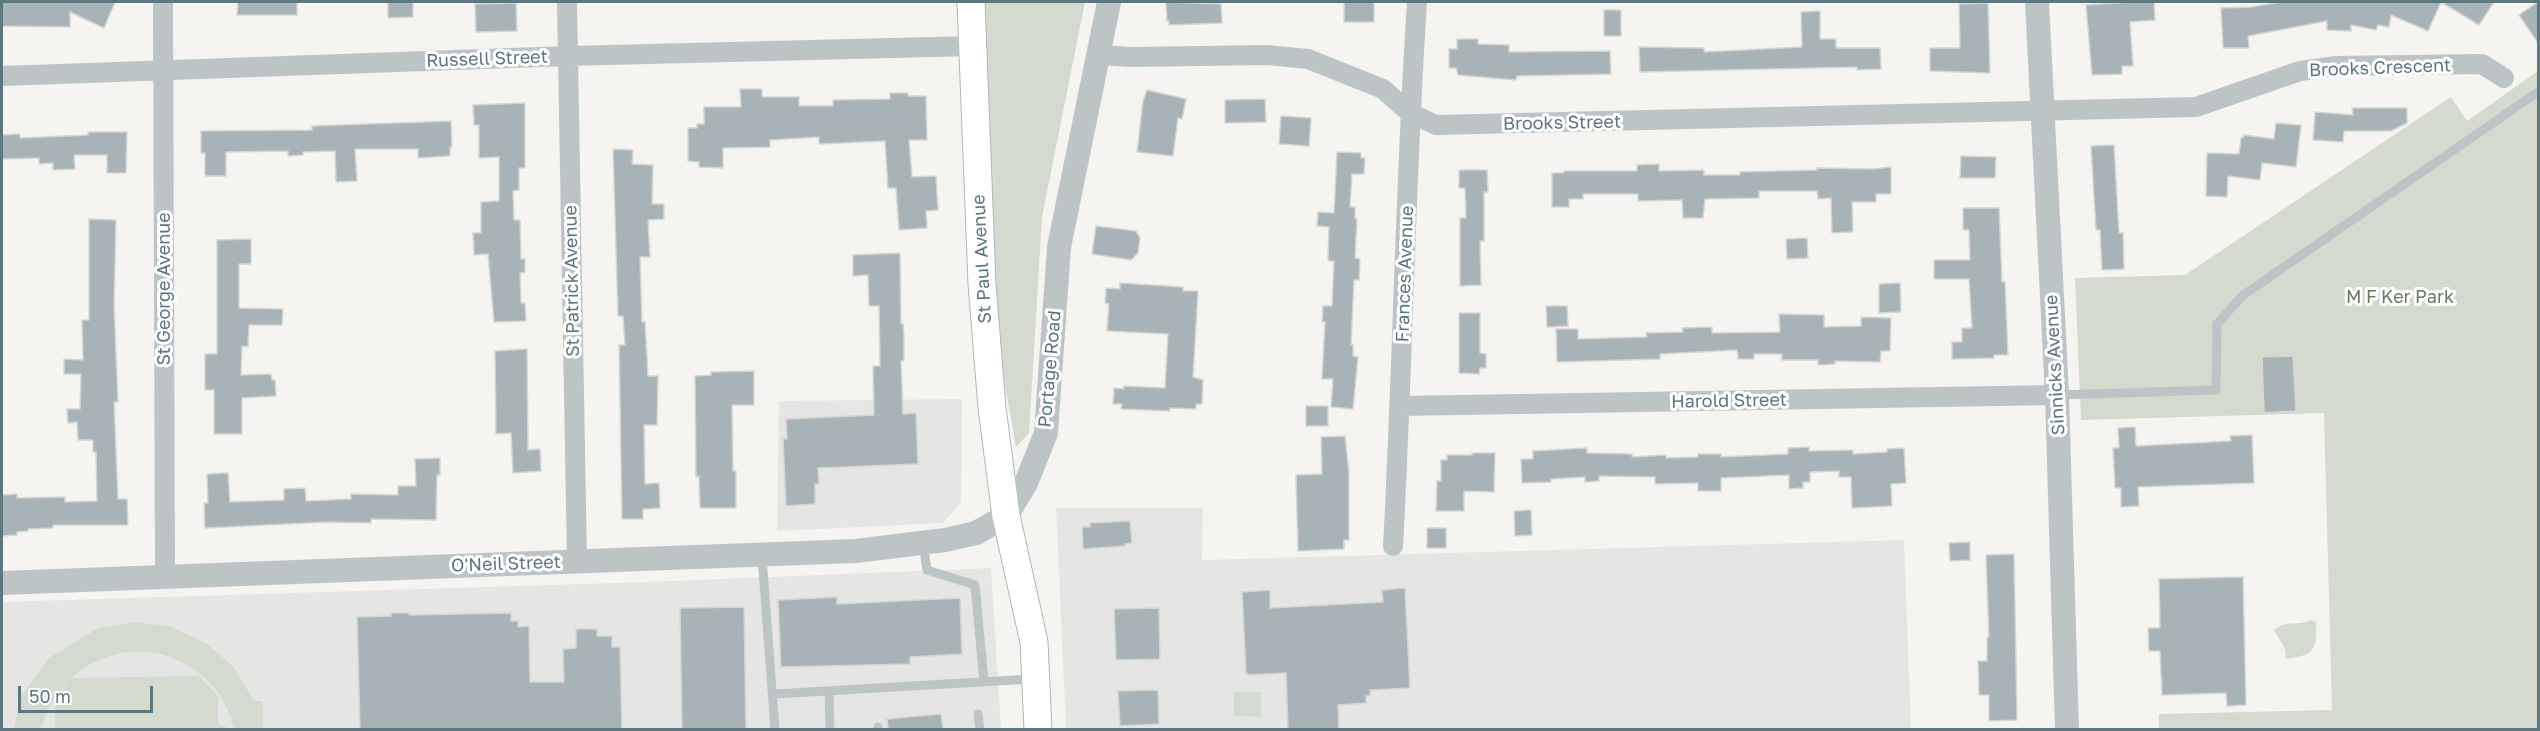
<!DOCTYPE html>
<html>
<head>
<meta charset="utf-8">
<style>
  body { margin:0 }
  #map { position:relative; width:2540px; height:731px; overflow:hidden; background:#f5f4f0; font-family:"Golos Text",sans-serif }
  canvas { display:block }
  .frame { position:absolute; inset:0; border:3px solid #5d777e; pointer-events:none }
  .scale { position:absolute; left:18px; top:686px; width:135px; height:27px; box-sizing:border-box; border:3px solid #5d777e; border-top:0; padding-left:8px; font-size:18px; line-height:21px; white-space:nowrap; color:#5d777e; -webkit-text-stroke:4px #fff; paint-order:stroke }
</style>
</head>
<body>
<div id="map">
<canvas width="2540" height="731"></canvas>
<div class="frame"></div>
<div class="scale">50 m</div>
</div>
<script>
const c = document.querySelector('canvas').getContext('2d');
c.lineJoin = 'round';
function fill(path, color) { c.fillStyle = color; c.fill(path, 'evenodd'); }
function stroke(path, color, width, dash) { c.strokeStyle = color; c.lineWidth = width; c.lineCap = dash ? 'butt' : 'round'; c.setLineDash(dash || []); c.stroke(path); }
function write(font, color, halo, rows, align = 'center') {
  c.font = font + ' "Golos Text",sans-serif'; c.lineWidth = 6; c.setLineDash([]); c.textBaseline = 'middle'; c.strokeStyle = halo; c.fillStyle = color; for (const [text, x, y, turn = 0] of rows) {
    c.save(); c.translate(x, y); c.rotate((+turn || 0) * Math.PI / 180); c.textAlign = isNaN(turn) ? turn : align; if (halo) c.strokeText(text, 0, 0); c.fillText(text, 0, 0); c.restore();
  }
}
const built = new Path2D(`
  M962,399L961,503L943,523L777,531L779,401Z
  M1056,508H1203L1202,560L1904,540L1911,729H1066Z
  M991,568L1001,729H2V602L646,582Z`);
const green = new Path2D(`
  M984,2H1085L1042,217L1029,433L1016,447L995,329Z
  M2538,71V729H2159V714L2332,710L2324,413L2081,420L2075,278L2185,275L2451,97L2467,121Z
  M2311,620L2316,622C2317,650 2315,655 2286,659L2285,649L2274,630C2287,619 2297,627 2311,620Z
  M136,622L172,627L207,644L233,666L254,701H263V729H234C230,710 219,691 205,678C146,625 61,656 41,729H14L21,696L49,658L98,628Z
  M199,676L218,696V725L225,726V729H48L55,728V700L71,678Z
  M1234,692H1261V717L1234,716Z`);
const building = new Path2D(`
  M2,2H115L104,28L70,12V27L2,26Z
  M238,2H297V15H237Z
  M388,2H413V17L388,18Z
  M1166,2L1221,4L1222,23L1169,25V21H1167Z
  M1344,2H1374V22H1344Z
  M2132,2H2154L2155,20L2130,22L2133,66H2122V74L2092,75L2086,5Z
  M2281,2H2441L2428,31L2391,15L2389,27L2378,25L2376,30L2351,25V31L2327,30V21L2248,36L2249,48H2223L2221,8L2251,7Z
  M2441,2H2494L2479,25Z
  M2538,2V43L2519,15Z
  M516,3L517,31L476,32L475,4Z
  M1988,3L1990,73L1930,71V48H1960L1959,4Z
  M1604,10H1621V36H1604Z
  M1820,11V39H1836V48H1880L1881,69L1857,70V67L1640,72L1639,47L1704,48V52L1802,47L1801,12Z
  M1457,39H1478V44L1509,45V52L1610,51L1611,74L1517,76L1516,80L1458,75L1456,68H1449V49H1457Z
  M740,89H762V97H799V106H833V100L890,99V93H908V96H926L927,140H909L912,177L936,176L938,210L926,211L927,228L899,230L896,188H888L885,141L819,144V137L770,140V147L723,148V168L699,167V162L688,161V128H697V124H704V107H741Z
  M1147,90L1186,99L1182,119L1178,118L1173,156L1137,152L1143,101Z
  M1265,99L1266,122L1225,123V100Z
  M525,103V168H519V190L513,191L514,220H520L521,259H525V272L520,273L521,303H525L526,321L494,322L488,254L474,255L473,233H481V202L499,201V157L479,158V125H474L473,105Z
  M2352,108H2407V123L2391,131H2344L2343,142L2313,140L2315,112L2353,115Z
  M1281,116L1311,118L1309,146L1279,144Z
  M451,121L452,147H450V156L418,158V149H355L357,181L336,182L335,151L303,152V155L288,156V151L226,152V176H205V153H201V131L312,130V126Z
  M2276,123L2301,125L2296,167L2262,163L2260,180L2228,176L2227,197L2206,196L2207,153L2239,154L2241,138H2243L2244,135L2274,139Z
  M88,132H127L126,173H107V155H74L75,169L53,170V163L39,164V158L2,159V135L20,134V138L88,135Z
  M2114,145L2119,233H2123L2124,269L2102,270L2100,230H2096L2091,146Z
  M613,149L633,150L632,164L653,165L652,204H664V219L648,220L650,257H640L642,322H645L648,376H658L657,425H644L645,484L659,483L660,508L643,509V519H622L619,345H625L623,316H618Z
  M1337,152L1361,153V158H1365L1364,174H1352L1350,207H1355V219H1357L1355,258L1360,259L1359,280H1354L1351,345H1353V356L1358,357L1353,409L1331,407L1333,379H1322L1325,322H1322L1323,306H1332L1334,261H1328L1329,227L1317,226L1318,212L1334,213Z
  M1961,156L1996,157L1995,178H1960Z
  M1659,164V171L1704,170V175H1740V172L1817,170V168L1873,169L1891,167V194H1876V202H1852L1853,232L1832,233L1831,198L1818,199L1817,191H1759V198L1705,199L1703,218H1683L1682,200L1638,201V194H1583V199H1569V207H1552V173H1564V171H1637V165Z
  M1459,170H1487L1488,192H1484V241H1480L1481,285L1460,286V218H1466L1465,188H1459Z
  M1963,208H1999L2002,282H2005L2008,355H1994V358L1952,359V342H1962V328H1972L1969,279H1934V260H1970L1969,230H1963Z
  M89,219L116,220L114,305L118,402H114L118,499H127L128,525H53V528L28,529V531L17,532V535L2,536V495L17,494V498L65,497V502L97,501L96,452H93V440H78L77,422L68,423L67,409H80L81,374H64V359L83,360L82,320H89Z
  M1096,226L1136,231L1140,238L1138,253L1131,260L1092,254Z
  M1807,238L1808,258L1787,259L1786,239Z
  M251,239V264H239V308L283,309L282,325H249L248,347L242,346L241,375L271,374L272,380H275L276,396L242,398V434H214V390H205V354H217V240Z
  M900,253L901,324H903L904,335V360L901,361L903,414L916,413L918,464L818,468L819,484H815V504L786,506L783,439H787L786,419L874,415L873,366H880L879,306H869L868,275L853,276V255Z
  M1120,283L1183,287V291H1198L1193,377L1203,380L1202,404H1196V409L1170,408V411L1121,409L1122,404H1113L1114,388L1124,389V386L1165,388L1168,334L1107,331L1109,304L1105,303L1106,288L1120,289Z
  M1900,283L1901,312L1879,313V284Z
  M1546,306H1567L1568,326L1547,327Z
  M1459,313H1480V353L1486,354V368H1480L1479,374L1459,373Z
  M1779,314L1824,315V327L1861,326V317L1891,318L1890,351H1881L1880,362L1835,361V364L1818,365V360H1782V354H1754V359H1738L1737,350L1660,354V359L1557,362L1556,329H1578V339L1647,337L1646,333L1683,332L1682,328L1712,327V333L1780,332Z
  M527,349L528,450L540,449L541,471L513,473L511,433L496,434L495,351Z
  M2293,356L2296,411L2264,413L2262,357Z
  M754,371V405H732L733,471H736V508H700L699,476L696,477L695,376L711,375V372Z
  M1306,406H1328V426H1306Z
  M2135,427L2136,446L2231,441L2230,436L2252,435L2254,483L2138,487L2139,506L2121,507V488H2115L2113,448H2119L2118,428Z
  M1345,436L1349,473V540H1344V549L1298,551L1296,475L1322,474L1321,437Z
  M1809,447V451L1853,450V454L1887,452V449L1904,448L1906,483L1891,484L1892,506L1852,508L1851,477H1839V471L1810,472V482H1803V488L1789,489V475L1721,478V491H1698V483L1655,484V477L1599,476V481L1585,482V477L1551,479V482L1522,483L1521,459H1533V451L1587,448V453L1632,454V457L1666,455V458L1698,457V454H1721V457L1788,454V448Z
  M1472,453H1495L1494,492L1464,491V511H1436L1437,481H1441V460H1447V455H1472Z
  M440,458V475H437L436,520L371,519V523L328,522L205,528L204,503H208L207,474L228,473L230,502L284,500V489L305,488L306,501L351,499V494L398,495V486H416L415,459Z
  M1531,510L1532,535L1515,536L1514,511Z
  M1130,521L1132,543L1125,544V546L1083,549L1082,527H1090V523Z
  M1427,528H1446V548H1427Z
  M1970,542V560L1950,561L1949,543Z
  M2014,554L2017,720L1989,721V695H1979L1978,661H1987V637H1989L1986,555Z
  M2243,577L2246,705L2227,706L2226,693L2162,695L2160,651H2149L2148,628H2160L2159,579Z
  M1405,588L1410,688L1370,690V696H1366V703L1338,705L1339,729H1288L1286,673L1248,675L1246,672L1242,592L1270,590V608L1383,602L1382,590Z
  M837,597V604L960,598L962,654L910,657V664L781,667L778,600Z
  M744,607L746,729H682L680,608Z
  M1159,608L1160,659L1116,660L1114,609Z
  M391,613H409V615L511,613V621H518V627L529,626L530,682H564L563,649L576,648V629H597V636H612V647H620L622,729H360L357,617L391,616Z
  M1158,690L1159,724L1120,726L1118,691Z
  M941,714L943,729H888L887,719Z`);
const service = new Path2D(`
  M2057,395L2216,390L2217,324L2242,296L2538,92
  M923,544L927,570L975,585L984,682
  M762,556L775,730
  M829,691L830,730
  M774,694L1032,679
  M978,714L980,730
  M878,727V730`);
const minor = new Path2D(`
  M163,2L165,576
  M567,2L577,561
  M1100,55L1132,57L1267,55L1308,59L1383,89L1410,113L1436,125L2196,107L2300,71L2336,66L2482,64L2504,78
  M2,76L568,56L973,46
  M1400,406L2057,395
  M1393,546C1403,364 1405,183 1417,2`);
const tertiary = new Path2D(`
  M2037,2L2057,395L2067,730
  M2,583L856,551L945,540L976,533L1006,516L1026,483L1046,433L1059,247L1109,2`);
const secondary = new Path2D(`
  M971,2L982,284L992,408L1006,516L1034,642L1038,730`);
const streetNames = [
  ["Russell Street",487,59,-2],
  ["Brooks Crescent",2380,68,-2],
  ["Brooks Street",1562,123,-1],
  ["St Paul Avenue",982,259,-93],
  ["Frances Avenue",1405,274,-88],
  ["St Patrick Avenue",572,281,-91],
  ["St George Avenue",164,289,-90],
  ["Sinnicks Avenue",2055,365,-93],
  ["Portage Road",1050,369,-85],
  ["Harold Street",1729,401,-1],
  ["O'Neil Street",506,564,-2]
];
const parkNames = [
  ["M F Ker Park",2400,297]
];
fill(built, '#e5e6e4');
fill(green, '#d5dacf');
fill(building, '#a7b3b6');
stroke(building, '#d6d5d3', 1.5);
stroke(secondary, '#afb8bb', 29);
stroke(service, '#bdc4c6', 9);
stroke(minor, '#bdc4c6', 20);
stroke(tertiary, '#bdc4c6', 24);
stroke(secondary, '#fff', 27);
write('18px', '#5d777e', '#fff', streetNames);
write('18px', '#6b7b60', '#fff', parkNames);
</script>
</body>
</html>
